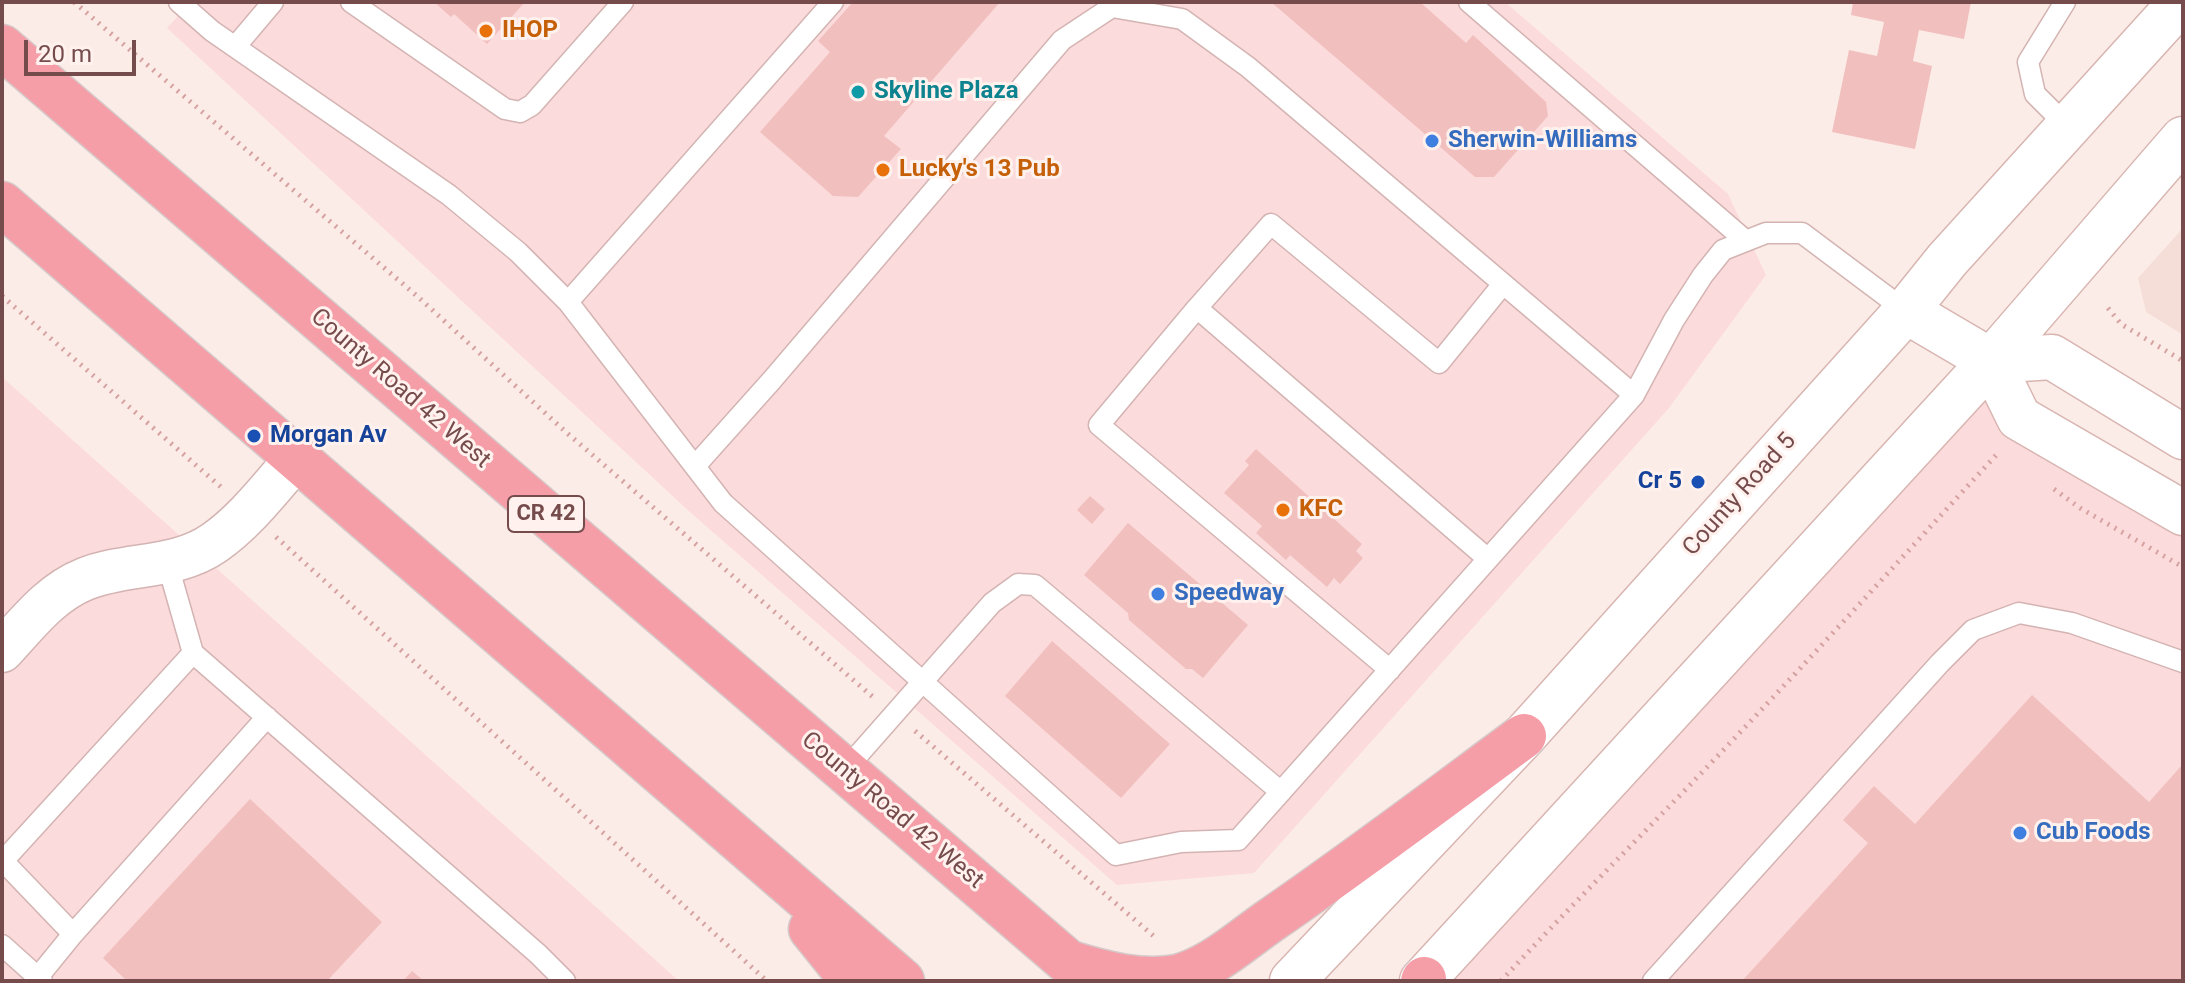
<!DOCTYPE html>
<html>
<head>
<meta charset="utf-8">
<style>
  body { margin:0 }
  #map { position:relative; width:2185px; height:983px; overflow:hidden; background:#fcece7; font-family:Roboto,sans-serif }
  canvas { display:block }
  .frame { position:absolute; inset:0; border:4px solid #764b4c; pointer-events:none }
  .scale { position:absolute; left:24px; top:40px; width:112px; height:36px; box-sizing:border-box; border:4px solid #764b4c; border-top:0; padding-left:10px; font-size:24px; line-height:28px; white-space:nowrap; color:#764b4c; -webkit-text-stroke:6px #fff1ed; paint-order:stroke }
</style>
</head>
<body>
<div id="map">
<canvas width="2185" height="983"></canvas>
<div class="frame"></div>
<div class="scale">20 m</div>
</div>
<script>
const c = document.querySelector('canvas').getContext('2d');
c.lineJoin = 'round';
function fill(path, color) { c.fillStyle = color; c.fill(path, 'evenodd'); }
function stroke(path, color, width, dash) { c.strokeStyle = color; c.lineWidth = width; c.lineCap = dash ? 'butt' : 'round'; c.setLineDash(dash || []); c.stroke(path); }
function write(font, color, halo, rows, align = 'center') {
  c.font = font + ' Roboto,sans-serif'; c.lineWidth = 6; c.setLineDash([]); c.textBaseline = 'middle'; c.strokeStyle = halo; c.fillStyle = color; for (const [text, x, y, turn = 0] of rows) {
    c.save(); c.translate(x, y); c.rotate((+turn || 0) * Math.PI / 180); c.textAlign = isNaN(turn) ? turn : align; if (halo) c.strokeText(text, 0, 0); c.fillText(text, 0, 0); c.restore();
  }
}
const residential = new Path2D(`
  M2183,228V335L2146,312L2138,278Z`);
const commercial = new Path2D(`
  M191,2H1505L1728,194L1766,275L1669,408L1254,873L1117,885L691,513L167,28Z
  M1991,361L2019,418L2183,513V981H1422Z
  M2,377L679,981H2Z`);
const building = new Path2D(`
  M434,2H525L487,44L454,14L451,17Z
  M853,2H1000L884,136L901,149L858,197L833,196L760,132L830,52L818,41Z
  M1271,2H1420L1466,43L1473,35L1546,102L1548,116L1494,177H1475Z
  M1853,2H1971L1964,39L1919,30L1913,61L1932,66L1915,149L1832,132L1849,50L1877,56L1884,22L1851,15Z
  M1256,449L1362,544L1356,551L1363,558L1340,584L1334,578L1327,587L1290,555L1286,560L1256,533L1262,526L1224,493L1249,465L1245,461Z
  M1090,496L1105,509L1092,524L1077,510Z
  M1128,523L1248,625L1203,678L1192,669H1186L1129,620L1128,613L1084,575Z
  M1052,641L1170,744L1121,798L1005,696Z
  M2032,695L2149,802L2183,764V981H1742L1868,843L1843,820L1874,786L1915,824Z
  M250,799L382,922L327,981H127L103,958Z
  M412,971L424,981H403Z`);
const path = new Path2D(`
  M74,2L417,296L567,433L873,697
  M2,296L221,487
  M2108,308L2121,324L2183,361
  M2054,489L2080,508L2183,567
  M276,537L767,981
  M915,731L1156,938
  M1501,981C1562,915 1625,852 1687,788C1793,678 1895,565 1998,453`);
const lane = new Path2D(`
  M179,2L212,31L449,195L518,252L568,302L723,503L1116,855L1181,842L1238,840L1634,395L1674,320L1703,275L1723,250L1766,233H1802L1906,311
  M351,2L505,109L520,112L532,105L623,2
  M1469,2L1746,241
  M2065,2L2028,62L2035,94L2068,127
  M235,47L273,2
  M568,302L833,2
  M1197,308L1099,425L1390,670
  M696,465L772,380L1062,40L1112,7L1182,19L1248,67L1634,395
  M1488,559L1197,308L1271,224L1439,363L1503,284
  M193,653L538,954L565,981
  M844,771L992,603L1018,584L1035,585L1281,792
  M73,934L267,717
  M2,945L42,981
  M38,977L73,934L3,861L193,653L167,562
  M1653,981L1940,663L1973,630L2019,613L2072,623L2183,662`);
const street = new Path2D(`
  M2,651C27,624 50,593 85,579C127,562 175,570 214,543C246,521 271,487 296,459`);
const secondary = new Path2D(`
  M1906,311L1991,361L2019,418L2183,513
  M1991,361L2052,357L2183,437
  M1292,981L1524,736L1906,311L1947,260L2181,2
  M1422,981L1991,361L2183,139`);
const highway = new Path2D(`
  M2,47L1090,981
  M2,204L902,981
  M811,929L853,981
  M1070,963C1105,974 1141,983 1177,977C1212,968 1242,940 1271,920C1357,861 1440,798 1524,736
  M1423,981L1424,979`);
const markers = [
  [486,31,8,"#e8710a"],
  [858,92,8,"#0f9aa8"],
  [1432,141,8,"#3f7fe0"],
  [883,170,8,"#e8710a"],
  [254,436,8,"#1a4fb4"],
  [1698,482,8,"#1a4fb4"],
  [1283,510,8,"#e8710a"],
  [1158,594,8,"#3f7fe0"],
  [2020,833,8,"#3f7fe0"]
];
const shields = [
  [546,514,76]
];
const shieldNames = [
  ["CR 42",546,514]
];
const foodNames = [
  ["IHOP",502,31],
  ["Lucky's 13 Pub",899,170],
  ["KFC",1299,510]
];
const cultureNames = [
  ["Skyline Plaza",874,92]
];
const shopNames = [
  ["Sherwin-Williams",1448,141],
  ["Speedway",1174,594],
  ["Cub Foods",2036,833]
];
const streetNames = [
  ["County Road 42 West",400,389,41],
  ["County Road 5",1740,495,-48],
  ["County Road 42 West",892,811,40]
];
const transitNames = [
  ["Morgan Av",270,436],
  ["Cr 5",1682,482,"right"]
];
fill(residential, '#f6ded8');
fill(commercial, '#fcdbdd');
fill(building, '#f1c0be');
stroke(lane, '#d3b4b2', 23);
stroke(street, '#d3b4b2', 45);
stroke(secondary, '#d8b5b1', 47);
stroke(highway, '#d6c9c9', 47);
stroke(path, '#d6a2a1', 5, [2, 6]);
stroke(lane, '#fff', 20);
stroke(street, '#fff', 42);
stroke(secondary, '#fff', 44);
stroke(highway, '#f59ea8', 44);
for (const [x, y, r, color] of markers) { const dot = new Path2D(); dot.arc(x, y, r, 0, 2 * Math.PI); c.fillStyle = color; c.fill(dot); stroke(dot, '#fff1ed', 3); }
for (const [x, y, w] of shields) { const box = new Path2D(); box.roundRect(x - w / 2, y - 18, w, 36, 6); c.fillStyle = '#fff1ed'; c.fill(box); stroke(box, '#764b4c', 2); }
write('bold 22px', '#764b4c', null, shieldNames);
write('bold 24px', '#c56008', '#fff1ed', foodNames, 'left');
write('bold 24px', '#0d838f', '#fff1ed', cultureNames, 'left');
write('bold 24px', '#366cbe', '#fff1ed', shopNames, 'left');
write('24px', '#764b4c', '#fff1ed', streetNames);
write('bold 24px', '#164399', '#fff1ed', transitNames, 'left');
</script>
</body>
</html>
